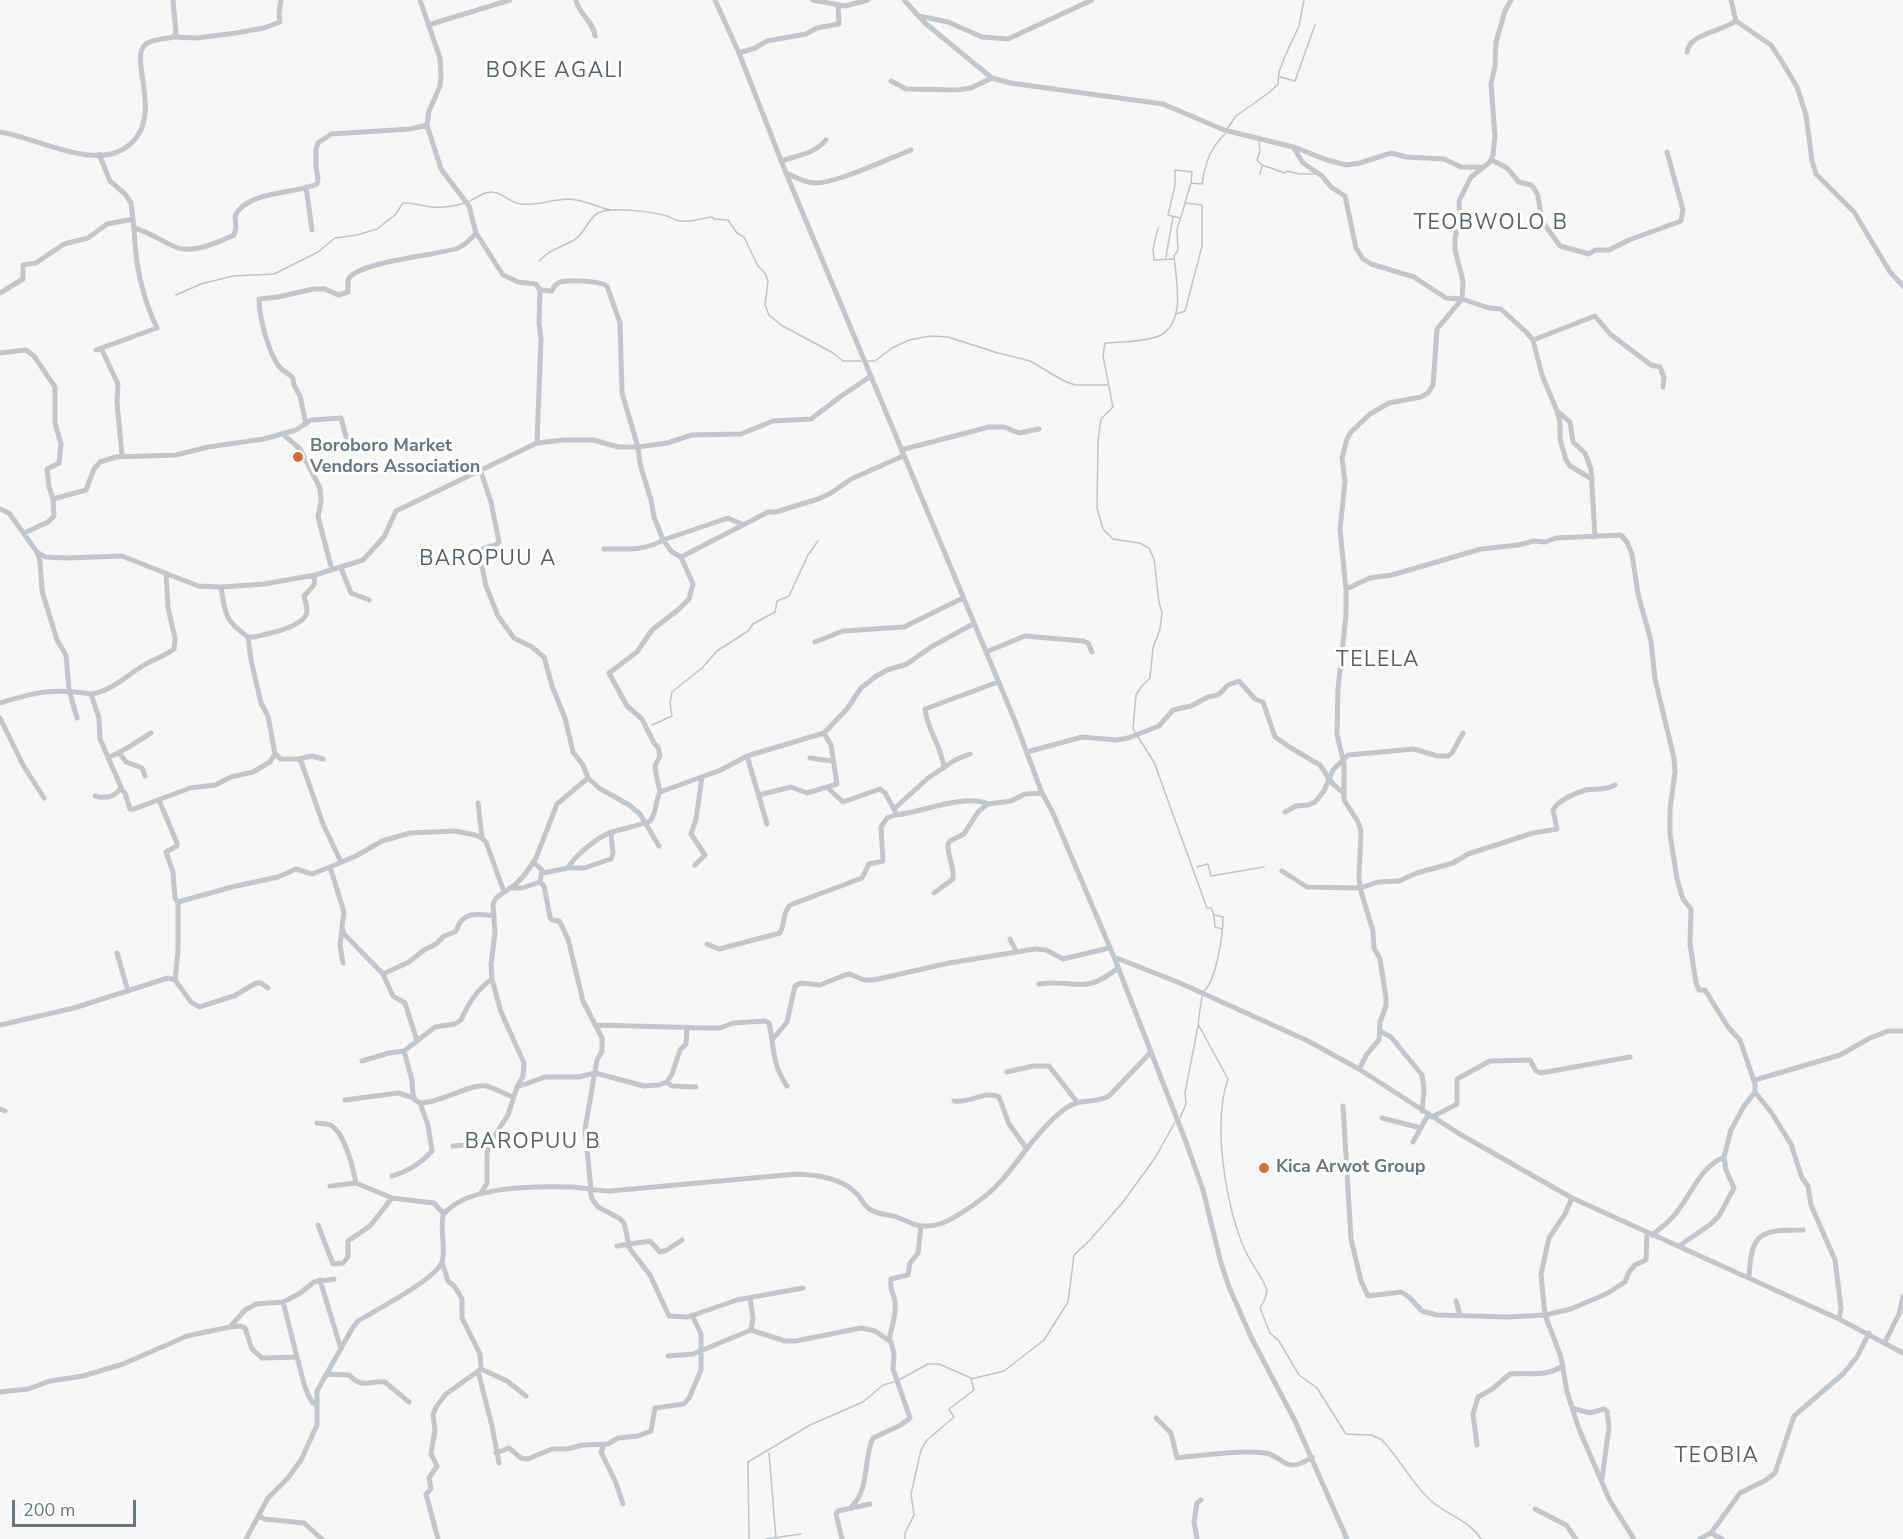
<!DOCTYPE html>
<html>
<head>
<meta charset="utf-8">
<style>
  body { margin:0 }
  #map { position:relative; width:1903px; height:1539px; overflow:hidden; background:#f7f7f5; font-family:"Nunito Sans",sans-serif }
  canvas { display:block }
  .scale { position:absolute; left:12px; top:1500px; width:124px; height:27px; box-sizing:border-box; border:3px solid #697583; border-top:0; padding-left:8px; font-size:18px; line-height:21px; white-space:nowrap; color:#697583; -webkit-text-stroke:4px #fff; paint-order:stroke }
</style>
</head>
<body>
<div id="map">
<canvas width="1903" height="1539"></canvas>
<div class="scale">200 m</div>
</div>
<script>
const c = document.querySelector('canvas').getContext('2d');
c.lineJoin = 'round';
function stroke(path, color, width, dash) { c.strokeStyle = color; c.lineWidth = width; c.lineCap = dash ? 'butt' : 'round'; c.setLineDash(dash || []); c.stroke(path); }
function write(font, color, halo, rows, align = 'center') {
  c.font = font + ' "Nunito Sans",sans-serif'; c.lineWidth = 6; c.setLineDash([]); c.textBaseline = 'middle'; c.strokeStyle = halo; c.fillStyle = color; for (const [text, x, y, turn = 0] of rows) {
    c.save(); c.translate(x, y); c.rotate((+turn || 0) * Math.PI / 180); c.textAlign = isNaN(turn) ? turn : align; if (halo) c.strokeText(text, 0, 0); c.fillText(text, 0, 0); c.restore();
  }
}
const stream = new Path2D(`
  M1280,77L1295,81L1315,25
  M1227,129L1236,116L1270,92L1278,84L1279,72L1285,56L1299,26L1304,0
  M1259,140L1260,152L1257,160L1262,165L1285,173L1287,171L1299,174H1316
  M1260,174L1262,166
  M470,201C476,198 483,192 491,192C503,192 509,203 521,204C537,206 553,199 569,199C583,200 596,206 610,210
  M1180,218L1168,215L1175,185V170L1192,172L1191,183
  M1158,228L1153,249L1154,260L1174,259
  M1166,257L1173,217
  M539,261C553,247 559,249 574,240C585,233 587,220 598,213C610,206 654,212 667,216C671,217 675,221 680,221C690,223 702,218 712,217L714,219L728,220L737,233L744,237L758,266L765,273L768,281L765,305L769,315L781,325L833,353L843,361H861
  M176,295L201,284L233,276L274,274L318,252L335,238L357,235L377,229L395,215L403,203C413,202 421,206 431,207C442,208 455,206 465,203
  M1177,314L1185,311L1202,246V205L1186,203
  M866,361H875L892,348L909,340L930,336L948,337L998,353L1030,361L1064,381L1075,385H1107
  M652,725L672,716L670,703L672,692L702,668L717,651L748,631L753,624L775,612L777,601L789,596L808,555L818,541
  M1197,867L1208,864L1211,876L1264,867
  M1214,916L1215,927L1222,929
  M1204,991C1216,981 1223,935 1223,917L1214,915L1211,908H1207L1154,762L1133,729L1136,695L1142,686L1150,678L1153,648L1160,629L1162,613L1159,602L1154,559L1149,548L1139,543L1113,539L1103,529L1097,508L1098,440L1101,419L1113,407L1103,356L1105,343C1119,342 1148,342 1161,335C1186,321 1176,279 1174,256L1178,250L1177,230L1191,183L1202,184C1205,164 1210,148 1225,134
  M1202,996L1198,1024L1228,1079C1212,1124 1226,1207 1245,1250C1251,1264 1262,1276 1267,1290L1265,1299L1260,1308L1270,1333L1279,1341L1299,1375L1317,1388L1346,1434L1372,1435L1382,1440C1400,1459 1411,1482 1429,1499C1446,1515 1468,1519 1481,1539
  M1180,1118L1186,1104L1185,1093L1198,1026
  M899,1380L928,1364H939L971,1378
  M769,1453L776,1538
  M749,1539L748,1462L810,1425L863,1402L883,1385L894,1382
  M766,1539L801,1534
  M905,1539V1533L914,1515L911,1494L921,1450L927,1440L954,1417L949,1409L974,1390L971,1379L1004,1371L1044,1340L1068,1302L1074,1255L1090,1240L1123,1202L1155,1158L1175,1122`);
const minor = new Path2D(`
  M420,0L440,58L441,77L440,86L429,111L427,125L441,169L469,206L476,233L503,275L518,282L536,284L540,290L539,323L541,339L537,443
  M576,0C579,15 594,22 595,36
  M715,0L739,53L786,173L1015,721L1042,793L1052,811L1114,957L1186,1142L1203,1190L1221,1263L1229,1287L1251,1337L1295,1421L1347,1539
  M813,0L845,6L868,0
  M904,0L925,23L992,78L1010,83L1163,104L1224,130L1293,147L1303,163L1322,176L1331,187L1345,196L1356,248L1363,259L1371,264L1414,277L1446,298L1462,299L1489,308L1501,309L1526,332L1533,340L1542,375L1557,411L1560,423V439L1566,460L1570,466L1592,479
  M1731,0L1736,21L1771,45L1784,65L1797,87L1806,115L1812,161L1816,174L1854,212L1890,272L1903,286
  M919,16L948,22L982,37L1008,39L1092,0
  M428,25L510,0
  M173,37L197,38L236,33L264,28L280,22L279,13L281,0
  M1687,52C1689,34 1722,31 1736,21
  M739,53L755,48L767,41L806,34L817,28L839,24L838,5
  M891,81L906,89L957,90L971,88L992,78
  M0,132C35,137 96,172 128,146C166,116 127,58 146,44C152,39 165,39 173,37L176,33L173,0
  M1294,147L1327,160L1346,165L1360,163L1391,153L1406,157L1444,159L1461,167H1480
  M99,154L110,181L125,194L131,203L134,228C150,232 162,242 178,248C193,253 220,242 234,235L236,228L235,216C246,191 295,194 317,184L318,179L316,167V149L318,143L331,134L410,129L427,125
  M1492,160L1507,168L1519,182L1531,185L1534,188L1538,196L1542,221L1560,246L1589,254L1595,250H1609L1629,240L1681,221L1683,210L1667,152
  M781,161C796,156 816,153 826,140
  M786,173C794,177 804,182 813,183C833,185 890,158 911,150
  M306,187L312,230
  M540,290L552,291C553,288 555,285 558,283C566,279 601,281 607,286L620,323L622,393L638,447L640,464L651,500L654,517L663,540L728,518L743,525
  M0,293L23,279V265L36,263L64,244L88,238L107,224L133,219
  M1533,340L1595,316L1610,334L1651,365L1660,367L1664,377L1663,387
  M101,348L118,384L117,402L122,455
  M96,350L157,328C142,297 135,262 134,228
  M0,353L26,350L34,356L55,387V423L61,444L59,463L47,469L49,487L53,499
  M1557,411L1570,422L1573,442L1585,453L1591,469L1595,537
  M306,424L300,396L294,385L293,378C288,373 282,371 278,365C268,351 259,316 259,299L278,297L313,289H325L338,295L348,292V280C357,261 436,256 458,248C465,245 471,239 476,233
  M284,435L300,449L320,488L321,501L318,517L332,570
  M901,450L989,427H1004L1019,433L1039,429
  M480,469L491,502L499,542C494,548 484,545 479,552L486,586L498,616L514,638L532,647L544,657L552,686L565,718L573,752L583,765L588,778L599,788L629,805L640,814L659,846
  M0,509L9,513L37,552L45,557L66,558L122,556L198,586L221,587L264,584L315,575L363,560L384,537L396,511L537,443L563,440H593L619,447H638L667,443L692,435L741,434L773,421L811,419L840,397L871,376
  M24,533L48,522L54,516L53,499L86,490L94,469L100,462L116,457L176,455L208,447L264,439L296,430L311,420L341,418L348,444
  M604,549C623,549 646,551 663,540L672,552L681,557L693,584L689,599L679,609L652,630L637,652L609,673L627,706L642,719L654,743L658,747L660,756L655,766L656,774L660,792
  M37,552L40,561L42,591L57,640L66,655L69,690L77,718
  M681,557L768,512H776L818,499L831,493L851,479L903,456
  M341,568L351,593L369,600
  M221,587C225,614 225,621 248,637H254C266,634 300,628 306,615C309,609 305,602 304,596L314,585L315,575
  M1346,589L1370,578L1392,575L1481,549L1518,545L1534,541L1545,542L1556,538L1621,535L1627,542L1632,554L1638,594L1651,641L1655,679L1674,758L1675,772L1670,809V834L1677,879L1683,899L1691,909L1690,944L1696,983L1699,990H1705L1728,1027L1740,1040L1755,1084V1092L1744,1106L1731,1130L1724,1157C1699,1168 1692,1194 1676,1213C1669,1222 1660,1229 1652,1235
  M248,637L251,660L261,703L268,716L275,754L281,759H298L301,761L323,824L341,862
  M815,642L843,631L904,627L963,598
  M986,652L1025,636L1083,641L1088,643L1092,652
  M91,694C111,691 125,677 141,667C151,660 164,657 174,649L175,638L168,608L166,574
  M0,703C36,692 53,688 91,694L99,718L100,739L121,787C116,797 105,799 95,796
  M0,718L23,765L44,798
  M1027,752L1082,737L1116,740L1128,738L1159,726L1173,710L1191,706L1208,697L1218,695L1228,685L1239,681L1255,699L1263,702L1275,737L1291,748L1320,765L1332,783L1343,793
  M120,754L126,762L142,768L145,776
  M747,756L767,824
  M109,757C124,752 137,741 151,733
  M810,758L832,761
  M298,759L312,756L323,759
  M944,768C942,747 927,730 925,709L998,682
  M828,788L843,802L880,789L885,793L895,811
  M121,789L125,793L130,809H134L190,788L215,785L231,777L253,772L270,762L275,754
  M759,795L791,787L807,793L837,784L831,745L824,733
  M159,800L177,843V846L166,852L173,872L175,898L178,902
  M478,803L482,838
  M895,808L928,778L955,760L970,754
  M1285,812L1296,806L1308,805L1315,802L1324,791L1333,770L1348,755L1414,749L1437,756H1448L1452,753L1463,733
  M695,865L705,855L691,834L696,819L702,777
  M568,868H584L611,859L613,853L611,835L613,832
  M1282,871L1307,887L1360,888L1378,882L1399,881L1417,873L1453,863L1468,854L1533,833L1557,829L1553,810C1557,801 1575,793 1586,790C1596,788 1605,791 1615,785
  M543,873L568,868C574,856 599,836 612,832C625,828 638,826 650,821C657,813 655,801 660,792L721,770L747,756L824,733L847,709L861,688L875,677L887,670L907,664L931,647L973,624
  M540,882L544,886L550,917L552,920L559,921C562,925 565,934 568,939L583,1001L602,1038V1051L597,1060L585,1129L591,1190
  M510,888H522L540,882L542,870L533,862
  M934,893L953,879C955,867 947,857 948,844L950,841L964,834L978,812L988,804L1011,801L1025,794L1042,793
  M342,929L340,945L343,963
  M1010,939L1016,951
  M707,944L719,949L780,933C786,922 781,916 790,905L862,878L869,864L883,861L881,827L887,818L895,815C920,813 965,793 988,804
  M117,953L128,991
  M1114,957L1180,983L1308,1041L1359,1069L1458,1133L1572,1198L1839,1319L1903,1353
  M383,974L409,962L424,950L436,944L444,936L455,932C457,930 458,926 459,924C467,911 480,915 492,915
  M492,979L501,1012L524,1063L523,1076L517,1087
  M175,980L178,951V902L232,887L278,877L296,869L312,874L330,867
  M1039,984C1075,978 1082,997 1118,968
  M0,1025L74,1008L168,978L175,980L191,1002L199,1007L234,996L256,983H261L268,988
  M595,1025L707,1028H720L733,1023L765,1021L769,1023C775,1050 771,1062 787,1086
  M1380,1031L1391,1037L1422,1075L1424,1090L1422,1111
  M773,1039L787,1022L795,986L801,983L820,985L845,975L850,974L864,980H874L949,963L1035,949L1046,950L1063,959L1109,948
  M417,1041L405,1003L393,996L383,974L344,934L342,926L344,912L330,867L356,856L382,841L410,833L455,831L475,835L482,838L486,842L504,892
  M404,1051L412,1080L413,1095L415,1100L420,1103C441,1103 471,1083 486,1086C495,1088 504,1094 513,1097
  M362,1061L389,1053L404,1051L435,1027L455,1024L461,1020C468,1004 477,989 492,979L491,964L495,934L493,904L496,898L517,883L526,873L536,858L557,804L588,778
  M1359,1069L1367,1054L1379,1040L1380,1022L1386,1006V998L1380,959L1374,948L1373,931L1360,888L1359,876L1361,831L1358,822L1344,800V764L1337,734L1338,689L1346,615V589L1340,529L1345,482L1342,458L1347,439L1351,432L1370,414L1389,403L1421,397L1428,393L1433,385L1437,329L1462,299L1463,281L1455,250V237L1460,221L1459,201L1471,177L1490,162L1493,155L1495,136L1491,84L1495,66L1496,42L1505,11L1511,0
  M1007,1072L1033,1066H1049L1077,1102
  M1755,1080L1840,1055L1870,1038L1888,1031H1903
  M667,1082L672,1086L696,1087
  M1755,1092L1771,1112L1791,1144L1802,1178L1808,1186L1811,1205L1835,1260L1841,1308L1839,1319
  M345,1100L398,1093L414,1098
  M954,1101C972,1103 985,1090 999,1097L1009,1124L1027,1149
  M1343,1106L1351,1239L1361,1281L1368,1296L1401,1292L1409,1297L1422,1311L1437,1315L1508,1317L1545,1315L1571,1309L1608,1293L1625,1282L1629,1272L1635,1265L1646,1260L1647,1233
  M0,1109L5,1111
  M1432,1117L1457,1104V1079L1490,1061L1530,1060L1536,1071L1541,1073L1630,1057
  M1382,1118L1421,1128
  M317,1123C322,1124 327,1123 332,1126C345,1135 353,1168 356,1183
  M1413,1142L1428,1115
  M453,1146L490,1143
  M392,1176C409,1171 421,1164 432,1151L428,1125L420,1103
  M330,1186L356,1183L392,1198L434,1203L442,1212L445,1211
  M590,1191L592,1199L598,1207L619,1218L624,1223L630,1249L650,1275L669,1316L688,1317L737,1300L803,1288
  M481,1193L487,1183V1154L490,1143L508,1115L517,1087L545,1077H578L595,1073L644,1086L659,1085L667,1082L672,1074L680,1050L686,1044L687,1027
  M1572,1198L1565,1214L1549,1238L1541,1274L1545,1315L1561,1357L1567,1392L1579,1429L1610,1501L1634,1539
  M318,1225L333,1264L343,1263L348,1257V1241L370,1226L392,1198
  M617,1246L650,1241L660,1252L667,1250L682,1240
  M1679,1246L1711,1224L1719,1216L1734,1188L1726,1170L1724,1157
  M1749,1278C1751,1232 1760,1230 1803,1230
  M320,1280L341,1349
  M750,1298L753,1318L751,1330
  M1456,1301L1460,1315
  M230,1327L240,1326L245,1328L252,1349L262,1358L297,1357C302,1373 303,1389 313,1403L317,1404
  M889,1340C891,1328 897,1314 895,1302C894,1292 889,1291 891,1279L908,1275L910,1263L918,1253L921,1226
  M1885,1342L1899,1314L1903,1296
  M668,1356L693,1354L751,1330L785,1341H796L861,1328L875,1331L891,1342L894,1354L893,1369L910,1418L901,1425L873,1438C863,1459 870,1490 851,1507
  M297,1357L283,1302L299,1294L314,1282L334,1279
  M481,1369L507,1381L526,1396
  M478,1371L492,1426L499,1463
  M327,1374L349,1375C364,1390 368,1380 385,1382L409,1402
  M0,1392L28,1389L50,1381L83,1376L123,1364L187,1336L230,1327L245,1310L256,1304L283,1302
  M1572,1408L1590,1413L1604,1409L1607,1411L1609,1427L1602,1479
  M1156,1418L1171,1433L1177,1458C1203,1455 1240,1450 1265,1453C1284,1456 1285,1476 1312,1457
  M604,1444L601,1452L616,1483L623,1504
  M1477,1445L1473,1414L1478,1397L1491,1390L1510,1374C1532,1372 1543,1378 1563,1366
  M496,1453L509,1448L521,1458L528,1459L552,1449H567L583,1445L608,1444L618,1438L638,1436L651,1431L655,1408L684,1404L689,1398L701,1370V1334L692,1315
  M1535,1509L1566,1525L1576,1539
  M258,1516L265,1519L304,1523L322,1539
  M1711,1533L1722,1539
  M246,1539L268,1498L288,1478L301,1460L317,1425V1391L353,1327L358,1321C376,1310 436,1279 442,1262C446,1250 440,1229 443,1215C466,1185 538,1186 573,1187C586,1188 596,1191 610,1191L797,1174C818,1175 842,1178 857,1194C861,1198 864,1205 868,1208C876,1215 890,1214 899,1218C905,1220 909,1223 916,1225C935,1229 947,1222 963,1212C977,1203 991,1193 1002,1180C1022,1157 1040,1127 1066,1108C1079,1098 1095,1104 1109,1096L1151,1052
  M438,1539L426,1494L431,1489L429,1478L437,1466L431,1454L435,1430L433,1415L436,1407L446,1394L481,1369L480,1354L462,1318V1299L455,1287L448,1281L442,1262
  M842,1539L836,1514L838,1511L870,1504
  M1197,1539L1194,1522L1197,1503L1201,1500
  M1700,1539L1711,1533L1740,1493L1766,1480L1775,1473L1794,1416L1844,1373L1857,1357L1869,1333`);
const markers = [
  [298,457,6,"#d56c37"],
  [1264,1168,6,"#d56c37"]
];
const poiNames = [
  ["Boroboro Market",310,447],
  ["Vendors Association",310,468],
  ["Kica Arwot Group",1276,1168]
];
const quarterNames = [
  ["BOKE AGALI",555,72],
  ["TEOBWOLO B",1491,224],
  ["BAROPUU A",488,560],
  ["TELELA",1378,661],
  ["BAROPUU B",533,1143],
  ["TEOBIA",1717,1457]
];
stroke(stream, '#bdc5cb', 1.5);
stroke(minor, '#c3c6ca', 5);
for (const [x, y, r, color] of markers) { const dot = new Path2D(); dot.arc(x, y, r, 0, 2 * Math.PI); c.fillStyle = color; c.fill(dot); stroke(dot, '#fff', 2); }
write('bold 18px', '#697583', '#fff', poiNames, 'left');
c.letterSpacing = '1.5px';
write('21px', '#565f69', '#fff', quarterNames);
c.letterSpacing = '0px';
</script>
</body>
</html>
